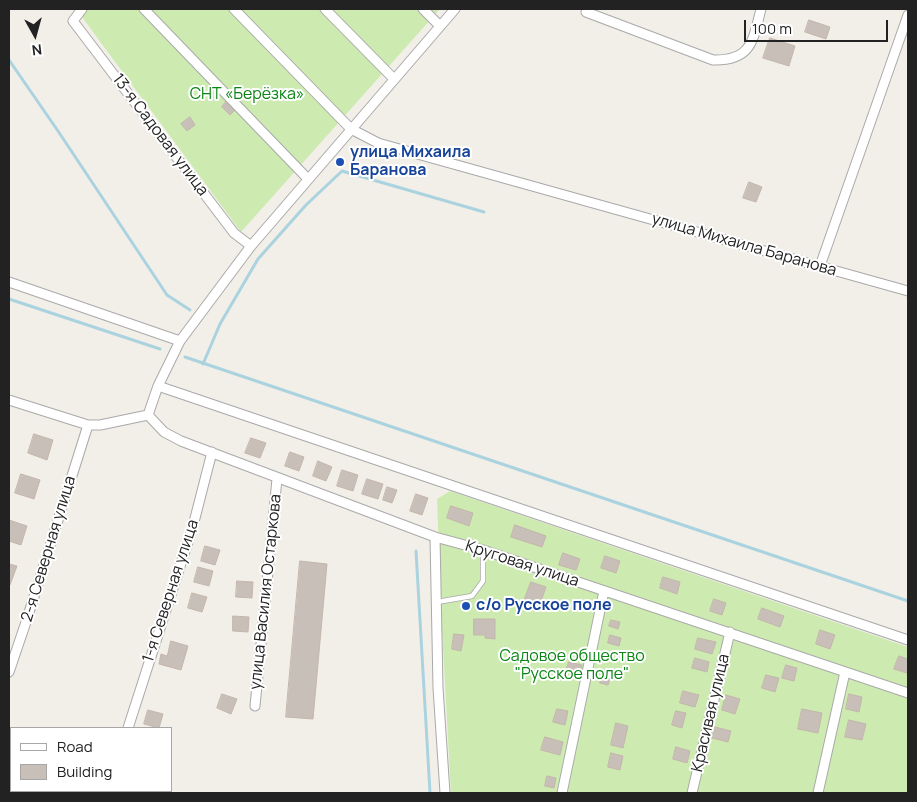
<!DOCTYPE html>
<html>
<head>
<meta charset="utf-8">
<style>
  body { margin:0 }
  #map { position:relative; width:917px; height:802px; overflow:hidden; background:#f2efe9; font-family:Manrope,sans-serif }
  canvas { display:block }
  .frame { position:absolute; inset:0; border:10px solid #222; pointer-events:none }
  .legend { position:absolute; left:10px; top:727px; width:162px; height:65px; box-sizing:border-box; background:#fff; border:1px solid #a7a7a7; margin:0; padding:6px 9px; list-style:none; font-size:15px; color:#222 }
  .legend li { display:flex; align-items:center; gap:10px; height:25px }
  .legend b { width:25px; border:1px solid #a7a7a7 }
  .north { position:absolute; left:10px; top:10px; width:50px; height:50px; -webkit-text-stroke:4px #fff; paint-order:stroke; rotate:173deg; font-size:14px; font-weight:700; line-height:20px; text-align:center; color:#222 }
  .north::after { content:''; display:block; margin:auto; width:18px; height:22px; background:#222; clip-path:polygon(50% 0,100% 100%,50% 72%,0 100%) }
  .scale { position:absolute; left:744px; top:20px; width:144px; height:22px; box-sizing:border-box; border:2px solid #222; border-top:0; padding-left:6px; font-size:15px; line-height:18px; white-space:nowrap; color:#222; -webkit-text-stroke:4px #fff; paint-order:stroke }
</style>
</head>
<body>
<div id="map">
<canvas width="917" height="802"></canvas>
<div class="frame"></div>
<ul class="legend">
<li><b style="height:6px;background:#fff"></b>Road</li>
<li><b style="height:14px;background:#c7bfb8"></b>Building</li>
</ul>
<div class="north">N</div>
<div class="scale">100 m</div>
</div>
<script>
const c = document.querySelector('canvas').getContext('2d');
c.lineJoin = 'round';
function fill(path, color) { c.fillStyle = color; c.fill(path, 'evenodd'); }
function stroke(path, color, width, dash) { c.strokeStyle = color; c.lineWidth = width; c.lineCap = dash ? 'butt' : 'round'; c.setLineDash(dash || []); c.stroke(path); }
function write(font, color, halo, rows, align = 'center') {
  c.font = font + ' Manrope,sans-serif'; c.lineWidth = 4; c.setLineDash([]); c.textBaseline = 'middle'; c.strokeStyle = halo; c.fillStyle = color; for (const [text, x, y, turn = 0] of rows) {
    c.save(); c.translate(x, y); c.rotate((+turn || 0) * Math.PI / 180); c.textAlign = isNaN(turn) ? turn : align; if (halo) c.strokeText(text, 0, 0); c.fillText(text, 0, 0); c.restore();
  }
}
const grass = new Path2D(`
  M76,9H440L241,232Z
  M450,491L908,647V793H451L442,630L437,499Z`);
const stream = new Path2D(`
  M9,60L58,131L167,295L190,310
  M9,299L160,349
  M185,357L908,601
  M203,364L220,324L258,259L306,205L342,171L484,212
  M416,551L430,793`);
const building = new Path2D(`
  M809,20L830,27L826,39L805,32Z
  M770,38L795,46L789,66L763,58Z
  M228,99L237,108L230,115L222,107Z
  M190,117L195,125L187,131L181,124Z
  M749,182L762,187L756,202L743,198Z
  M34,434L53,440L47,460L28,453Z
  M251,438L266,443L260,458L245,453Z
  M290,452L304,457L299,471L285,466Z
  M318,461L332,467L326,481L313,476Z
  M342,470L358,475L353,491L337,486Z
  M21,474L40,480L34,499L15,493Z
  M367,479L383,484L378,499L362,494Z
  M387,487L397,490L392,503L383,500Z
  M416,494L428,498L422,515L410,511Z
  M451,506L473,513L469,526L447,518Z
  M9,520L27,526L21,545L9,541Z
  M515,525L546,536L542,547L511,537Z
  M205,546L220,550L215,565L201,561Z
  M563,553L580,559L576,570L559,565Z
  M605,556L620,561L616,573L601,568Z
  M300,561L327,564L313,719L286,717Z
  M9,564L17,566L10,585H9Z
  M198,567L213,571L209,586L194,582Z
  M663,577L680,582L677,594L660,588Z
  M237,581L253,582L252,598L236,597Z
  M531,582L546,587L538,610L523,604Z
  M192,593L207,597L202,612L188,608Z
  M714,599L726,603L722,615L710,611Z
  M762,608L784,616L780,627L758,619Z
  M233,616L249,617L248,632L233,631Z
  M474,619H495V639L485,638V635H474Z
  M611,620L620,622L618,629L609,626Z
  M820,630L835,635L830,649L816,644Z
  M454,634L464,635L461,651L452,649Z
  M610,635L621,638L619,646L608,643Z
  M698,638L716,642L712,654L695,649Z
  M171,641L188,646L181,670L159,664L161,654L167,656Z
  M899,656L908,659L907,673L894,669Z
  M695,658L709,662L707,672L692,668Z
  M569,662L582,665L580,672L567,668Z
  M786,665L797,668L794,681L782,678Z
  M766,675L779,678L775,692L762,688Z
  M601,676L610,678L608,685L600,683Z
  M683,691L699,695L695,707L680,703Z
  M222,694L237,699L231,714L217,708Z
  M849,694L862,697L859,712L846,709Z
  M726,695L740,699L735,714L722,710Z
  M557,709L568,711L565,725L553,722Z
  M802,709L822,713L818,733L798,729Z
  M148,710L163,714L159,728L144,724Z
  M676,711L686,713L682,728L672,725Z
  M849,720L866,724L862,740L845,737Z
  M616,723L628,726L623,748L611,745Z
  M715,727L731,731L728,742L712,738Z
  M545,737L563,742L560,755L541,750Z
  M676,747L690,751L687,763L673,759Z
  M611,753L623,756L620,770L608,767Z
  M547,776L556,778L554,788L545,786Z
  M20,791H40V793H20Z
  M75,791H96L95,793H84Z`);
const lane = new Path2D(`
  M437,602L472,596L483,581V551`);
const street = new Path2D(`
  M82,9L73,21L234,233L251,246
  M144,9L308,179
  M234,9L351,129L378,143L908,291
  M325,9L394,79
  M423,9L440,26
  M586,12L713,60C752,61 753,40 761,9
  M820,266L908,15
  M9,282L180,341
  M158,386L908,640
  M9,400L88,425H100L148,415
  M148,415L164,432L181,441L435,537L483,550L908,693
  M148,415L158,386L180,341L251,246L455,9
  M435,537L438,688L445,793
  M9,672L26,622L88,425
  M255,706L277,479
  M128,728L193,526L212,452
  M108,793L109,791
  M562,793L604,591
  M692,793L730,632
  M818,793L845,672`);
const markers = [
  [340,162,5,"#1a4fb4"],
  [466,606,5,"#1a4fb4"]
];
const parkNames = [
  ["СНТ «Берёзка»",247,95],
  ["Садовое общество",572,657],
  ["\"Русское поле\"",572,675]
];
const streetNames = [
  ["13-я Садовая улица",160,135,53],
  ["улица Михаила Баранова",744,245,16],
  ["2-я Северная улица",49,549,-73],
  ["Круговая улица",522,564,18],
  ["1-я Северная улица",171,591,-72],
  ["улица Василия Остаркова",266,592,-84],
  ["Красивая улица",711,713,-77]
];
const transitNames = [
  ["улица Михаила",350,153],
  ["Баранова",350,171],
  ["с/о Русское поле",476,606]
];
fill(grass, '#cdebb0');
stroke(stream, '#aad3df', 3);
fill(building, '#c7bfb8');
stroke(building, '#c4b6ab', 1);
stroke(lane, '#a9a9a9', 6);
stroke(street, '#a9a9a9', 11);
stroke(lane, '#fff', 4.5);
stroke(street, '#fff', 9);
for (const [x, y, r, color] of markers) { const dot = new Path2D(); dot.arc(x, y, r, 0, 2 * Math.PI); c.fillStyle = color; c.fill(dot); stroke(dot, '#fff', 2); }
write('16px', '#0c8416', '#fff', parkNames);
write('16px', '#222', '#fff', streetNames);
write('bold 16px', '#164399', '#fff', transitNames, 'left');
</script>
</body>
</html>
